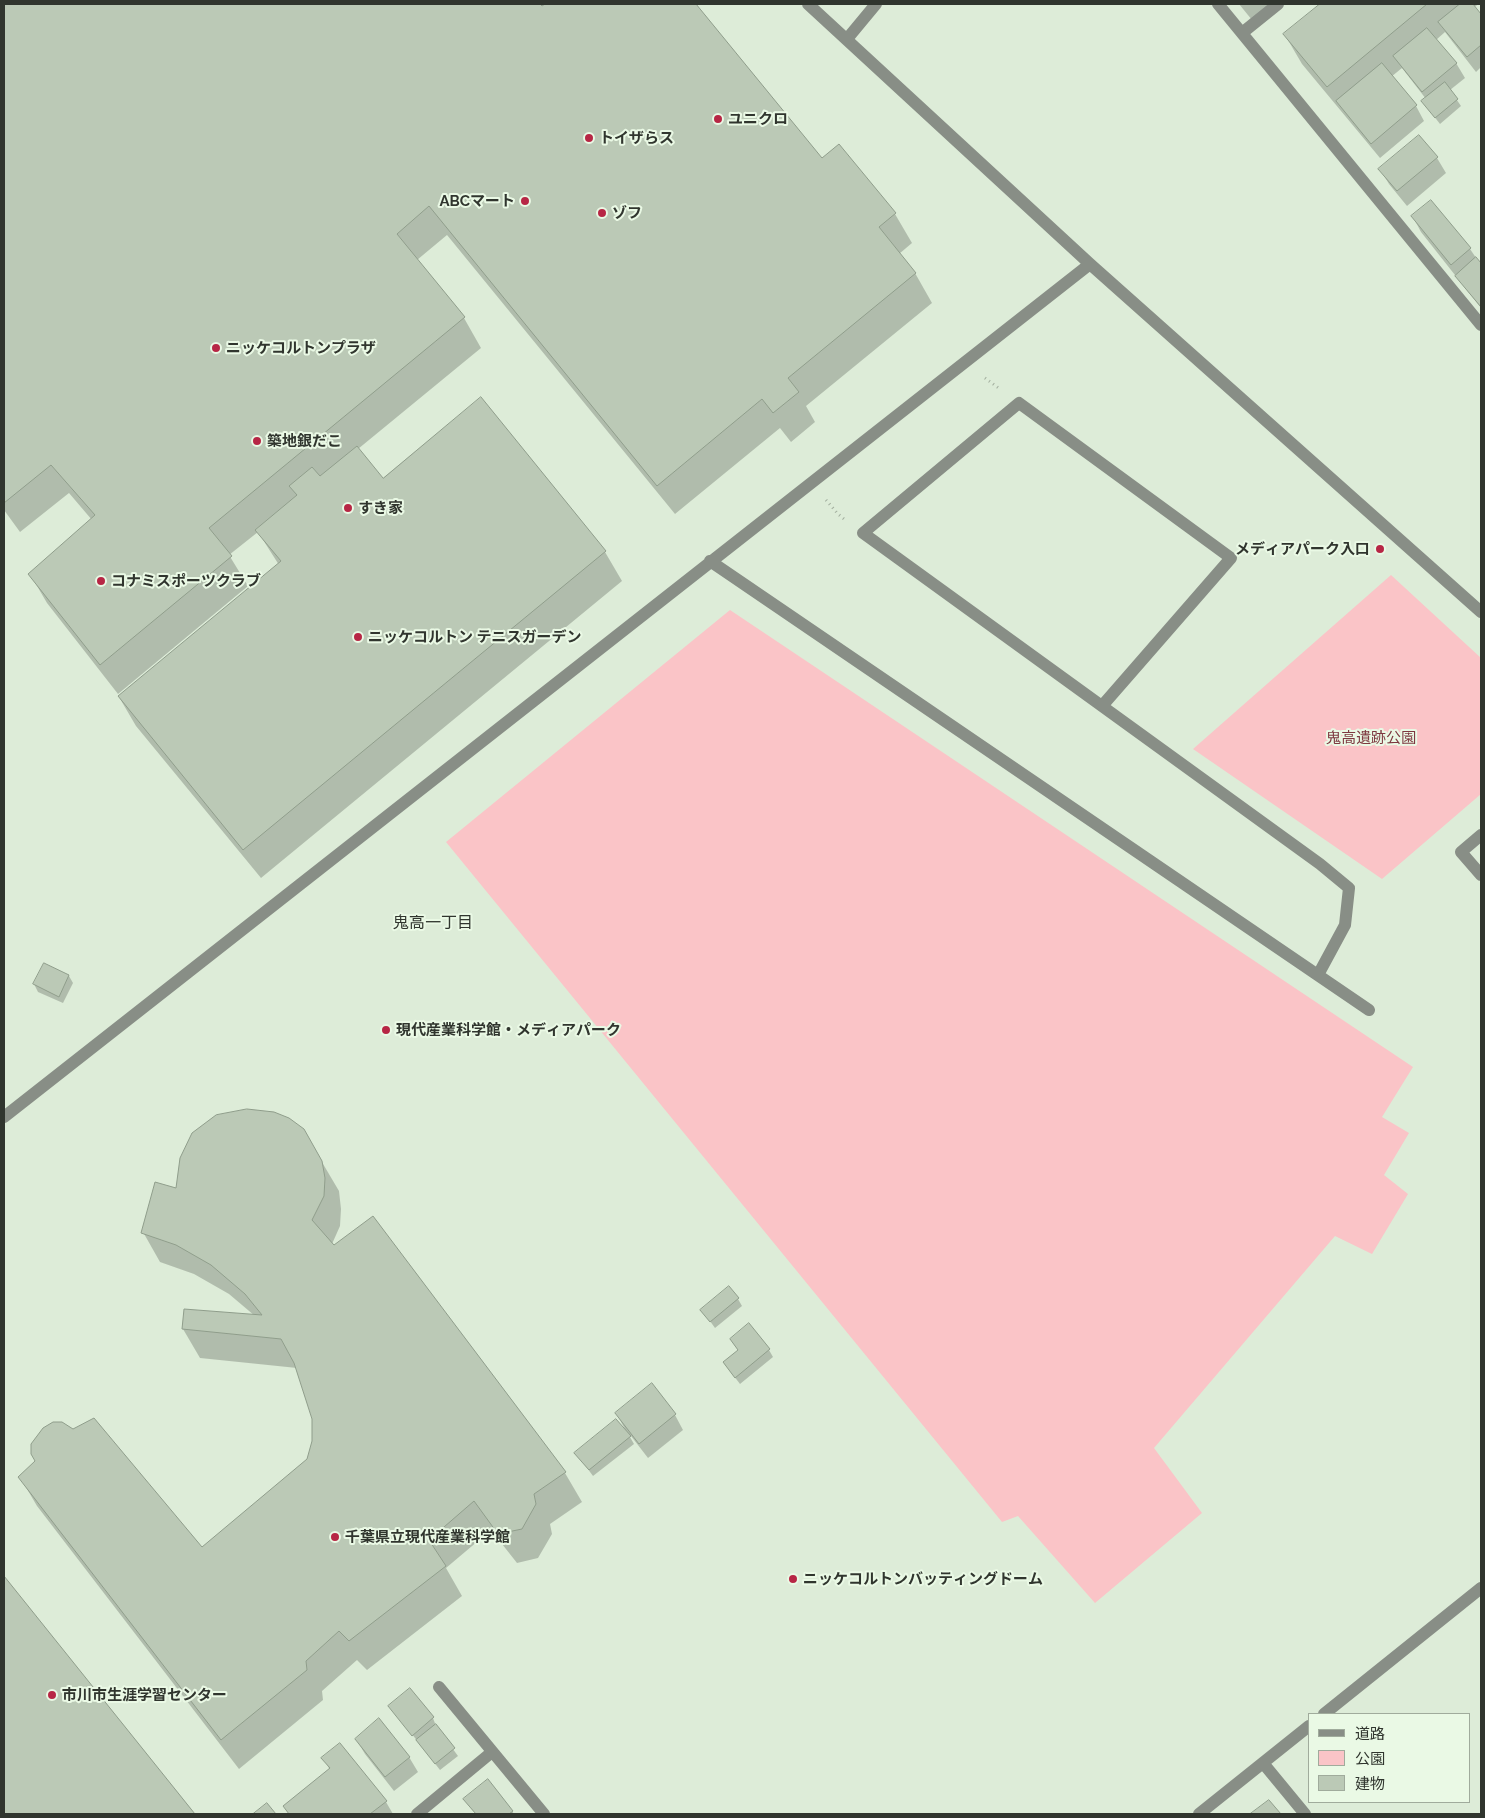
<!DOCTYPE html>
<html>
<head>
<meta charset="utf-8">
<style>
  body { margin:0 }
  #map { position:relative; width:1485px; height:1818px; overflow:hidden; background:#ddecd8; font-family:Raleway,"Noto Sans JP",sans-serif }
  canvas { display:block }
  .frame { position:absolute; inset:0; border:5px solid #30352e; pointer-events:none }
  .legend { position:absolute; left:1308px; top:1713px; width:162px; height:90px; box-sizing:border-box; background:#eaf9e5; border:1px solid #a0ab9c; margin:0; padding:6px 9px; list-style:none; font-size:15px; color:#30352e }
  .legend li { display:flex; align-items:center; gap:10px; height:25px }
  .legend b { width:25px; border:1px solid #a0ab9c }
</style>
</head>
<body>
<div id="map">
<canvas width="1485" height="1818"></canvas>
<div class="frame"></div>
<ul class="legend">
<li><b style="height:6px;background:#888e86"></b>道路</li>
<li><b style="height:14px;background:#fac4c7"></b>公園</li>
<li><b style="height:14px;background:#bbc9b6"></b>建物</li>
</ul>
</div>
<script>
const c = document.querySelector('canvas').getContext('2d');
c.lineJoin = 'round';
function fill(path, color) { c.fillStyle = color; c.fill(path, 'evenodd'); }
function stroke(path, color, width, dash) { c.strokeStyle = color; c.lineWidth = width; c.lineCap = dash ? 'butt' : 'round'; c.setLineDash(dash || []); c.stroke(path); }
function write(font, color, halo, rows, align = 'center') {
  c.font = font + ' Raleway,"Noto Sans JP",sans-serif'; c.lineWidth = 4; c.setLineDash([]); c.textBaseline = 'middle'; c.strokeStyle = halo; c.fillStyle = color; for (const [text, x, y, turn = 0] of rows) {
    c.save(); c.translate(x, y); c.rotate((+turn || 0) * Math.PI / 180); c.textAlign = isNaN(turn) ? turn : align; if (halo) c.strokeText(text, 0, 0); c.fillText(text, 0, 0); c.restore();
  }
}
const green = new Path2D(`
  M1391,575L1481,658V794L1382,879L1193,749Z
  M730,610L1413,1067L1382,1117L1409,1133L1384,1175L1408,1194L1372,1254L1335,1236L1154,1448L1202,1513L1095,1603L1018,1516L1002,1522L446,842Z`);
const shadow = new Path2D(`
  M4,4H539L542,8L547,4H694L821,160L839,145L895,214L912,243L899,254L915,273L932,303L806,406L815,422L791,442L780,428L675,514L447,235L417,260L464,318L481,348L358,449L382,480L480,399L605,552L622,581L261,878L136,726L119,697L279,565L258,532L229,555L248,586L118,694L47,603L30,574L92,520L69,493L20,532L4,510Z
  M1239,4H1272L1252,20Z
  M1322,4H1479L1474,7L1481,16V67L1476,72L1445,32L1436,40L1456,63L1465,78L1450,90L1461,106L1440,124L1423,102L1426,99L1402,68L1391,77L1416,106L1424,121L1380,158L1302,64L1285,35Z
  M1419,136L1437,158L1446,173L1407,206L1389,184L1380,169Z
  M1431,202L1470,249L1481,265V308L1421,232L1413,217Z
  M44,964L69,976L73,983L63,1003L38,992L34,984Z
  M303,1130L339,1191L341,1209L340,1226L332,1244L565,1473L582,1502L550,1524L552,1534L538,1558L517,1563L491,1530L446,1568L462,1596L367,1670L357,1660L322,1691L323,1700L239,1769L37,1506L20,1477L73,1431L202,1548L308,1460L313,1441V1418L297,1368L200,1358L183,1329L255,1316L229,1294L194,1274L160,1262L143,1232L178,1189Z
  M738,1299L742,1306L715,1328L702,1310Z
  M731,1340L769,1350L773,1357L740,1384L724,1363L739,1351Z
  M616,1413L675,1415L683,1430L648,1458L631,1436L630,1437L634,1444L593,1476L576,1453L625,1429Z
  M4,1578L193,1814H4Z
  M410,1690L433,1718L436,1726L458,1756L440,1770L390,1706Z
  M356,1739L409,1757L418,1772L394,1791L365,1754Z
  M323,1758L386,1802L393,1814H289L284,1806L330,1770Z
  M487,1780L512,1811L514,1814H476L469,1806L465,1799Z`);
const building = new Path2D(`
  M4,4H540L542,6L545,4H696L822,158L839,144L896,213L879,227L916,273L788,378L799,392L773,413L762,399L657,486L429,206L397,234L465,317L209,528L232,556L100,665L28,574L95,515L51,465L4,503Z
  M1320,4H1427L1327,87L1283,34Z
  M1460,4H1473L1481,14V45L1467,57L1438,22Z
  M1427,28L1457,63L1422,92L1393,56Z
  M1382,63L1417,105L1371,144L1336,101Z
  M1445,82L1458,99L1435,118L1421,101Z
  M1419,135L1438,157L1397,191L1378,169Z
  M1431,200L1471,248L1451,265L1411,216Z
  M1476,257L1481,263V307L1455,276Z
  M481,397L606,551L243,850L118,696L281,561L255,530L297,495L289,486L312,467L320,476L357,446L383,478Z
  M44,963L69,975L59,997L33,984Z
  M247,1109L274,1112L289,1118L304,1129L322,1161L325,1178L324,1196L312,1220L334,1245L373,1216L566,1472L534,1494L536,1504L522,1529L498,1534L474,1501L429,1540L446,1566L349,1641L339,1631L306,1661L307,1670L221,1740L18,1477L35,1461L31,1454V1444L43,1428L53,1422H62L73,1429L94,1418L202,1547L307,1459L312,1441V1419L294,1363L281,1339L182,1329L184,1309L262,1315L245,1294L211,1265L176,1245L141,1233L155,1182L176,1188L180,1158L192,1133L216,1115Z
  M729,1286L739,1298L710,1322L700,1310Z
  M749,1323L770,1349L735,1378L723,1362L738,1350L730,1339Z
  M652,1383L676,1414L639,1444L615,1413Z
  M616,1419L631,1436L589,1470L574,1453Z
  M4,1576L195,1814H4Z
  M410,1688L434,1717L412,1736L388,1706Z
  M379,1718L410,1757L385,1777L355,1739Z
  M436,1724L455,1748L435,1764L416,1740Z
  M340,1743L387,1801L370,1814H289L283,1806L330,1768L321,1758Z
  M488,1779L513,1811L509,1814H476L463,1799Z
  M1269,1800L1281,1814H1250Z
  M267,1803L276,1814H253Z`);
const path = new Path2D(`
  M985,378L1000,389
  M826,500L838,514L844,519`);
const minor = new Path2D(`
  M808,4L1090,264L1481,612
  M1218,4L1481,325
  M1242,33L1278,4
  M847,39L876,4
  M710,561L1369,1010
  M1102,706L1231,558L1019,403L863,533L1320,864L1349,888L1345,925L1318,975
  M1481,835L1461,852L1481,875
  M4,1117L1090,264
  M439,1687L544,1814
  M1324,1714L1481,1588
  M1263,1763L1305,1814
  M417,1814L492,1752
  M1199,1814L1309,1726`);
const markers = [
  [718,119,5,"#b72645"],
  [589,138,5,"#b72645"],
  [525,201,5,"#b72645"],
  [602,213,5,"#b72645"],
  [216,348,5,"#b72645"],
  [257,441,5,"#b72645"],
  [348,508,5,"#b72645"],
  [1380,549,5,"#b72645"],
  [101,581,5,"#b72645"],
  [358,637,5,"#b72645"],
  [386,1030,5,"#b72645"],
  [335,1537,5,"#b72645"],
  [793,1579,5,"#b72645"],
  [52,1695,5,"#b72645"]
];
const poiNames = [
  ["ユニクロ",728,119],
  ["トイザらス",599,138],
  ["ABCマート",515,201,"right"],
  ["ゾフ",612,213],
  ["ニッケコルトンプラザ",226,348],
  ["築地銀だこ",267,441],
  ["すき家",358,508],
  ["メディアパーク入口",1370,549,"right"],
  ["コナミスポーツクラブ",111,581],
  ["ニッケコルトン テニスガーデン",368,637],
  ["現代産業科学館・メディアパーク",396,1030],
  ["千葉県立現代産業科学館",345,1537],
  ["ニッケコルトンバッティングドーム",803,1579],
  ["市川市生涯学習センター",62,1695]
];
const parkNames = [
  ["鬼高遺跡公園",1371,738]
];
const neighbourhoodNames = [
  ["鬼高一丁目",433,923]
];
fill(green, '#fac4c7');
fill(shadow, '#0003');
fill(building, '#bbc9b6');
stroke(building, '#8f9d8b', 1);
stroke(path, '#a3af9f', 3, [1, 4]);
stroke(minor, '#888e86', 12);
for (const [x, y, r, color] of markers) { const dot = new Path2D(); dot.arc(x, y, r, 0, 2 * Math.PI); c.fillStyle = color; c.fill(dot); stroke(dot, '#eaf9e5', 2); }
write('bold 15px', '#30352e', '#eaf9e5', poiNames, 'left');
write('15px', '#7e3840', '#eaf9e5', parkNames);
write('16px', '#30352e', '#eaf9e5', neighbourhoodNames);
</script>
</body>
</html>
